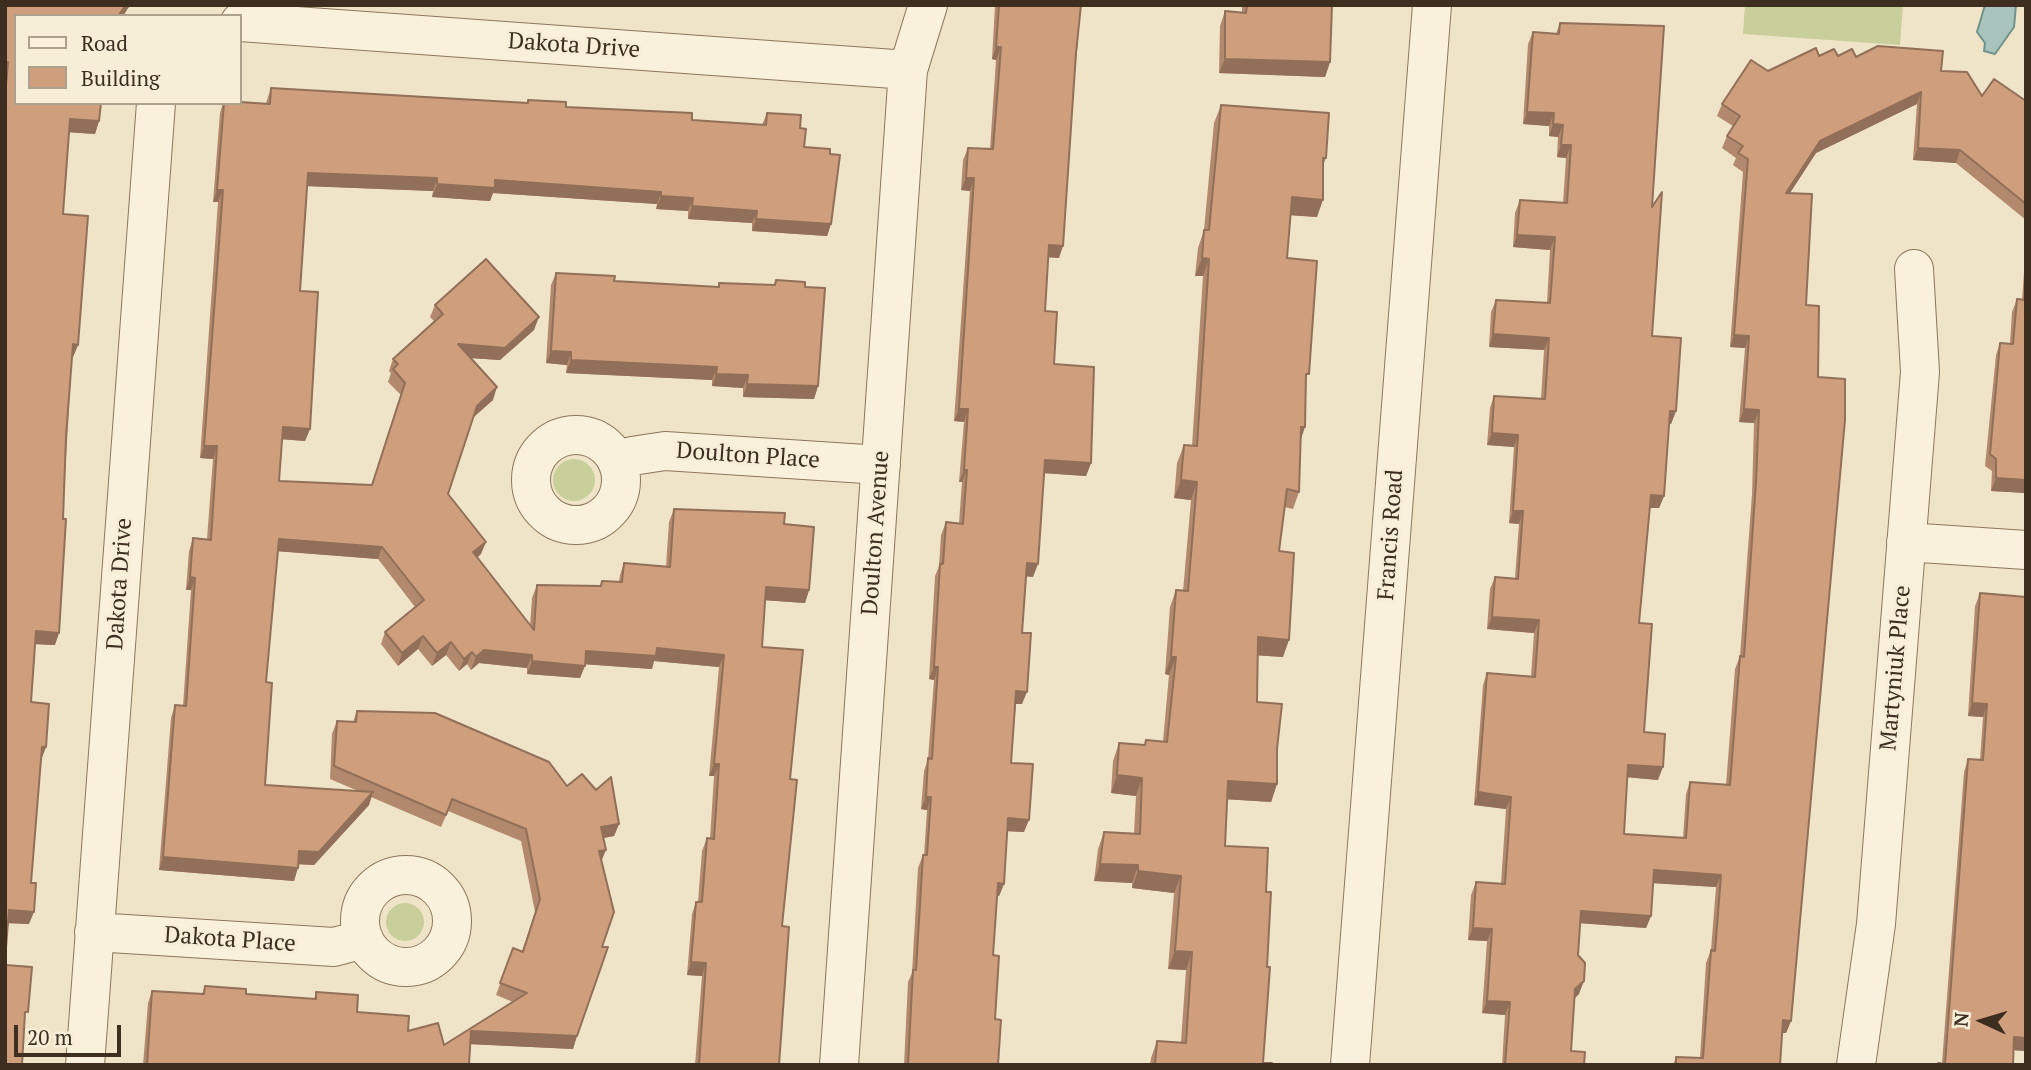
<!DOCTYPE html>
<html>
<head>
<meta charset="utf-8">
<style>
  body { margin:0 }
  #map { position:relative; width:2031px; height:1070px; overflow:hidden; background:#f0e4c8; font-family:"PT Serif",serif }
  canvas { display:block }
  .frame { position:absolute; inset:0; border:7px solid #3d2e20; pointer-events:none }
  .legend { position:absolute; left:14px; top:14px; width:228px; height:91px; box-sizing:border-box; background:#f7eed8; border:2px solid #ada18e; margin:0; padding:9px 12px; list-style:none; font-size:21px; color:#3d2e20 }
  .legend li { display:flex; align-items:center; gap:14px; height:35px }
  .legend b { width:35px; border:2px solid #ada18e }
  .north { position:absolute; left:1947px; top:986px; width:70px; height:70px; -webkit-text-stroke:5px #f7eed8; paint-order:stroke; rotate:274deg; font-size:19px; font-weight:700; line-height:28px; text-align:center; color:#3d2e20 }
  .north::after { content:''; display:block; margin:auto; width:24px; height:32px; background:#3d2e20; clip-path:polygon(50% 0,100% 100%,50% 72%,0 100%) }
  .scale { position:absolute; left:14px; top:1025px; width:107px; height:32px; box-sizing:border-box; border:4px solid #3d2e20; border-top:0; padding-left:9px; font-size:21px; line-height:24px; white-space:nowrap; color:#3d2e20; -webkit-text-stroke:5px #f7eed8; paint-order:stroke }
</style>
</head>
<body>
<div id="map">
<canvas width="2031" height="1070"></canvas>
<div class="frame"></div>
<ul class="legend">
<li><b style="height:9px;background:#faf1dc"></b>Road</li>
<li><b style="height:19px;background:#cf9f7d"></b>Building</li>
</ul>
<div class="north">N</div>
<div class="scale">20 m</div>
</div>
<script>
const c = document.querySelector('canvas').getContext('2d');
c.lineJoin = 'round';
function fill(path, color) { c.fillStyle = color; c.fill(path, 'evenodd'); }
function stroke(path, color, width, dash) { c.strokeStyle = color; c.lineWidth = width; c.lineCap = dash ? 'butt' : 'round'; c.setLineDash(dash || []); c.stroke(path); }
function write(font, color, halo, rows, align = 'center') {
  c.font = font + ' "PT Serif",serif'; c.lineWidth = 6; c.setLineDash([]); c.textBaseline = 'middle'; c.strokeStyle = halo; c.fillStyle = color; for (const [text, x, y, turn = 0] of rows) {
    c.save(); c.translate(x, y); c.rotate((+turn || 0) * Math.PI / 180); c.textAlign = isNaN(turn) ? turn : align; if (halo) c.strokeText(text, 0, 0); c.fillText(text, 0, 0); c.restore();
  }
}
const green = new Path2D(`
  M1745,5H1903L1900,45L1743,34Z
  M553 480a21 21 0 1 1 42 0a21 21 0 1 1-42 0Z
  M386 922a19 19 0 1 1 38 0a19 19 0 1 1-38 0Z`);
const water = new Path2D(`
  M1985,5H2016L2014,27L1995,54L1984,51L1985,43L1977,32Z`);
const minor = new Path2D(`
  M240,22L908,70
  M531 480a45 45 0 1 1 90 0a45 45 0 1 1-90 0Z
  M618,463L632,456L665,451L881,465
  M1906,542L2026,550
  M360 921a46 46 0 1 1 92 0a46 46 0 1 1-92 0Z
  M94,932L334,947L364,939
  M85,1065L156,103
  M839,1065L908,70L928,5
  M1350,1065L1432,5
  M1856,1065L1876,924L1920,372L1914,269`);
const wall = new Path2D(`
  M5,5H130L123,16H16L99,121L95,134L69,132L63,214L78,345L73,357H72L55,645L35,644L31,702L46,747L41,760L31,883L29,924L8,923L5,960Z
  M995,5H1081L1059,258L1048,257L1045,311L1054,364L1091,463L1086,476L1044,473L1033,577L1026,576L1022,633V704H1016L1011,763L1024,832L1007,831L1004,884L999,896H997L993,955L995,1019L998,1065H904L908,982L912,973L918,868L923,855H924L927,810L921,809L924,771L928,759L934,680L929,679L935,576L939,566L941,535L946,522L959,523L962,482H959L964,422L954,421L970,191L961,190L963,160L968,148L990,149L996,60L992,59Z
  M1242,5H1332L1330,62L1325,77L1219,73L1220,26L1225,11L1242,12Z
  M1560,23L1652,207V336L1676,411L1671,424H1669L1664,496L1659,508H1650L1639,623L1644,732L1658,780L1627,777L1624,834L1683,838L1686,794L1690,782L1726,785L1735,669L1740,656L1752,494L1754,423L1739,422L1745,348L1730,347L1743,172L1733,165L1736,158L1722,148L1727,136L1733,126L1717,116L1722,104L1768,71L1819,56L1856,57L1941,71L1982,96L2026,101V220L1956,163L1913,160L1917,104L1816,153L1790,193L1806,305L1791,1021L1786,1033H1782L1780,1065H1673L1676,1057L1700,1058L1706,963L1711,950L1716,887L1653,883L1651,916L1646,928L1580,923L1578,955L1579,994L1574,998L1571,1051L1584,1065H1502L1505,1015L1482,1013L1487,941L1468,940L1471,895L1476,882L1501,884L1506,809L1474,805L1483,685L1487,673L1531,676L1534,633L1487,629L1490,589L1495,577L1515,578L1519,524L1509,523L1514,447L1487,445L1490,408L1494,396L1541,399L1544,350L1489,347L1491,312L1496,300L1547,303L1550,250L1513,247L1515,213L1520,200L1563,203L1566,158L1557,157L1558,137L1549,136V126L1523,124L1528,44L1533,32L1556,34Z
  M271,88L527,103L528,100L566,107L692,120L762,125L767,113L800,128L804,147L831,224L827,236L752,231V223L688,219V211L656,209L657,204L493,193L490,201L432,197L433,191L307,186L300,291L310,429L305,441L282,439L279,481L372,485L401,395L388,382L391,373L389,371L393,359L434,321L430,317L435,305L534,330L500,360L470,358L493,400L473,418L448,494L481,554L477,558L530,626L532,598L537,585L600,586L602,581L619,582L620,575L624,563L666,566L669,522L674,509L784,524L809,590L805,603L765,600L762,647L790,779L782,926L779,1065H695L702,976L687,975L692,914L696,902H698L702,851L707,838L710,839L714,776H709L719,667L654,661L652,669L585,664L580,678L527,674V668L479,663L471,670L467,664L459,671L446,655L432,666L418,649L398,666L381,644L385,632L415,607L378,559L278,551L266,682L265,785L358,791L330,779L332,734L337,721L353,722L357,711L567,786L619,824L614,836L603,838L602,860V947L573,1049L470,1044L469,1065H143L148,1003L152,991L202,994L205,986L246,994L314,999L316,992L357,1012L444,1045L513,1002L496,995L513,948L522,951L535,912L521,841L448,811L441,827L371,797L369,805L314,865L298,864L294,881L159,870L171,718L175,705L183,706L191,590H186L189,551L193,538L207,539L213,459L200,458L218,202H213L220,113L223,103H266Z
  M1221,105L1326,158L1323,166L1317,217L1291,215L1287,258L1306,384L1300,440L1299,492L1293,509L1284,507L1279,551L1283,657L1258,655L1257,702L1277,749V784L1271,802L1227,799L1225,846L1266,892L1263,1063L1272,1065H1150L1151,1058L1157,1041L1181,1042L1186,970L1168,969L1174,893L1132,888V883L1094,881L1098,849L1104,832L1134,833L1136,796L1111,793L1113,761L1119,743L1145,745L1146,740L1163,741L1169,675L1165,674L1170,607L1176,590L1183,591L1191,500L1174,498L1177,463L1184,445L1192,446L1203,276H1195L1198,248L1204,230L1214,123Z
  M2026,244V493L1991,491L1992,471L1985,466L1996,355L2000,343H2010L2012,312L2017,299L2022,300Z
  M556,273L614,281L718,287L719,283L774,285L776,280L805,287L818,386L814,399L743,397V388L712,386V380L566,373L567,365L546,363L551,285Z
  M1980,593L2026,1051L2013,1050V1065L1942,1063L1964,772L1968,759L1980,760L1983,717L1968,716L1975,606Z`);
const shadedWall = new Path2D(`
  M126,5H130L123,16H118Z
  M996,47H1001L996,60L992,59Z
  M1225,59L1330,62L1325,77L1219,73Z
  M1921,92L1917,104L1816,153L1782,205L1786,193L1820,141Z
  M1527,112L1554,113L1549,126L1523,124Z
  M70,119L99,121L95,134L65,132Z
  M1553,124L1563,125L1558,137L1549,136Z
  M1561,145H1571L1566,158L1557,157Z
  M1918,148L1960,150L1956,163L1913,160Z
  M308,173L437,178L433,191L303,186Z
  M966,178H974L970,191L961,190Z
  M495,180L661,192L657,204L493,193L490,201L432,197L437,184Z
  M217,190H223L218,202H213Z
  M661,196L693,198L688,211L656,209Z
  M1292,197L1323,200L1317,217L1286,215Z
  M692,206L757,211L752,223L688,219Z
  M756,219L831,224L827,236L752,231Z
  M1517,235L1555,237L1550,250L1513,247Z
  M1049,245L1063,246L1059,258L1044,257Z
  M1202,258L1209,259L1203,276H1195Z
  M539,317L534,330L500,360L453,357L458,344Z
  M1493,334L1549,338L1544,350L1489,347Z
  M1734,335L1749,336L1745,348L1730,347Z
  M73,344L78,345L73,357H68Z
  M551,351L571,352L567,365L546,363Z
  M571,360L717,367L712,380L566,373Z
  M716,374L748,375L743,388L712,386Z
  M747,384L818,386L814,399L743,397Z
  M497,387L493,400L472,418L477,406Z
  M959,409H968L964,422L954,421Z
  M1744,409L1759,410L1754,423L1739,422Z
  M1670,411H1676L1671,424L1665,423Z
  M283,427L310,429L305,441L278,439Z
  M1301,427H1305L1299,445Z
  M1492,433L1518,435L1514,447L1487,445Z
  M204,446H217L213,459L200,458Z
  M1045,460L1091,463L1086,476L1041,473Z
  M964,470H967L962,482H959Z
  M1996,478L2026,480V493L1991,491Z
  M1181,480L1197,482L1191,500L1174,498Z
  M1651,495L1664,496L1659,508H1647Z
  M1513,511H1523L1519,524L1509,523Z
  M279,539L382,547L378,559L274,551Z
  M486,542L481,554L468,565L473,552Z
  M1027,563L1038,564L1033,577L1022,576Z
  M190,577L195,578L191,590H186Z
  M766,587L809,590L805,603L761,600Z
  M1492,617L1539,620L1534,633L1487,629Z
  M36,631L59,633L55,645L31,644Z
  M423,636L418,649L398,666L402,653Z
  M1258,637L1289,640L1283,657L1251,655Z
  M451,642L446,655L432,666L437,653Z
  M657,648L724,655L719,667L654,661L652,669L581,664L586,651Z
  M484,650L532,655L527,668L479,663L471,670L476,657Z
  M472,652L467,664L459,671L464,659Z
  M1171,657H1176L1169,675L1165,674Z
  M532,661L585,666L580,678L527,674Z
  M934,667H938L934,680L929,679Z
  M1016,691L1027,692L1022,704H1012Z
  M1972,703L1987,704L1983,717L1968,716Z
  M42,747H46L41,760Z
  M714,764H719L714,776H709Z
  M1628,765L1663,767L1658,780L1624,777Z
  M1117,775L1142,778L1136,796L1111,793Z
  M1228,781L1277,784L1271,802L1222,799Z
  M373,792L369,805L314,865L294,864L299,851Z
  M1478,792L1511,797L1506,809L1474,805Z
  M926,797H931L927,810L921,809Z
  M1008,818L1029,820L1024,832L1004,831Z
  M619,824L614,836L597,839L601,827Z
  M606,850L601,862L599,851Z
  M163,857L298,868L294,881L159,870Z
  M1100,864L1138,865L1132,883L1094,881Z
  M1654,870L1721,875L1716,887L1650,883Z
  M1138,871L1181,876L1174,893L1132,888Z
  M998,883L1004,884L999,896H994Z
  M9,910L34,912L29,924L5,923Z
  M1581,911L1651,916L1646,928L1577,923Z
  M1473,928L1492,929L1487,941L1468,940Z
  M1175,951L1192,952L1186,970L1168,969Z
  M691,962L706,963L702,976L687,975Z
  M1584,981L1579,994L1571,1002L1575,989Z
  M1487,1001L1510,1002L1505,1015L1482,1013Z
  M1783,1020L1791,1021L1786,1033H1778Z
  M471,1031L577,1036L573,1049L467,1044Z
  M2014,1037L2026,1038V1051L2009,1050Z`);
const building = new Path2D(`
  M5,5H126L118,16H16V103H101L99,121L70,119L63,214L88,216L78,345L73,344L66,436L63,519H66L59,633L36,631L31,702L49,704L46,747H42L31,883H36L34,912L9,910L5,960V98L8,62H5Z
  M999,5H1081L1076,53L1063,246L1049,245L1045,311L1057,312L1054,364L1094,367L1091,463L1045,460L1038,564L1027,563L1022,633H1031L1027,692L1016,691L1011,763L1033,764L1029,820L1008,818L1004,884L998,883L993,955L999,956L995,1019L1001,1020L998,1065H908L913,970H916L923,855H927L931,797H926L928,758L932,759L938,667H934L940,564H943L946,522L963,524L967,470H964L968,409H959L974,178H966L968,148L993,149L1001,47H996Z
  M1247,5H1332L1330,62L1225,59V11L1246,13Z
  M1560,23L1664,26L1652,207L1662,192L1652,336L1681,338L1676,411H1670L1664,496L1651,495L1639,623L1652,624L1644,732L1665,734L1663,767L1628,765L1624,834L1686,838L1690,782L1730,785L1740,656L1744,657L1756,482L1759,410L1744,409L1749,336L1734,335L1748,159L1738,153L1743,146L1727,136L1740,116L1722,104L1751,60L1768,71L1816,48L1819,56L1834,49L1838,56L1852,49L1856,57L1878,46L1943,51L1941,71L1967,72L1982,96L1994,79L2026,101V204L1960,150L1918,148L1921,92L1820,141L1786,193L1812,194L1806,305L1819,306L1818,377L1845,379V420L1791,1021L1783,1020L1780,1065H1676V1057L1703,1058L1711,950L1715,951L1721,875L1654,870L1651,916L1581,911L1578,955L1585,963L1584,981L1575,989L1571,1051L1585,1052L1584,1065H1505L1510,1002L1487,1001L1492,929L1473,928L1476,882L1505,884L1511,797L1478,792L1487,673L1535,677L1539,620L1492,617L1495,577L1518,579L1523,511H1513L1518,435L1492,433L1494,396L1545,399L1549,338L1493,334L1496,300L1550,303L1555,237L1517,235L1520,200L1567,203L1571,145H1561L1563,125L1553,124L1554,113L1527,112L1533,32L1559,34Z
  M271,88L528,103V100L566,102V107L692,113V120L766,125L767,113L801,115L800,128L806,129L804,147L830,149V154L840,155L831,224L756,219L757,211L692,206L693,198L661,196V192L495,180V188L437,184V178L308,173L300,291L318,292L310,429L283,427L279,481L372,485L405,383L393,369L398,364L393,359L443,314L435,305L486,259L539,317L505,348L458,344L497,387L477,406L448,494L486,542L473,552L534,630L537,585L601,586L602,581L622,582L624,563L670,567L674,509L785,513L784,524L814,527L809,590L766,587L762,647L803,650L790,779L797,780L782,926L789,927L779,1065H699L706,963L691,962L696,902H702L707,838L714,839L719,764H714L724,655L657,648L656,656L586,651L585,666L532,661V655L484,650L476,657L472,652L464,659L451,642L437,653L423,636L402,653L385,632L424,600L382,547L279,539L266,682L272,683L265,785L373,792L319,852L299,851L298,868L163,857L175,705L186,706L195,578L190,577L193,538L211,540L217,446H204L223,190H217L224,103H240V102L270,104Z
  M1221,105L1329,113L1326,158H1323V200L1292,197L1287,258L1317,261L1309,374H1306L1305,427H1301L1299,492L1287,489L1279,551L1294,553L1289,640L1258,637L1257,702L1282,704L1277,749V784L1228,781L1225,846L1268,848L1266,892H1271L1267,967H1270L1263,1063H1272V1065H1155L1157,1041L1186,1043L1192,952L1175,951L1181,876L1138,871V865L1100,864L1104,832L1140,834L1142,778L1117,775L1119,743L1145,745L1146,740L1167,742L1176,657H1171L1176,590L1188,591L1197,482L1181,480L1184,445L1197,446L1209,259L1202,258L1204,230H1209Z
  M556,273L615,276L614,281L719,287V283L775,285L776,280L805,282V287L825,288L818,386L747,384L748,375L716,374L717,367L571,360V352L551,351Z
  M2026,296V480L1996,478V459L1990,454L2000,343L2013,344L2017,299L2026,300Z
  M1980,593L2026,597V1038L2014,1037L2013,1065H1937L1938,1063L1945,1064L1968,759L1983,760L1987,704L1972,703Z
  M357,711L435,713L549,762L567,786L582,774L596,790L611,777L619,824L601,827L606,850L599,851L614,912L602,947H608L577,1036L471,1031L469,1065H147L152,991L204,994L205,986L246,989V994L316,999V992L358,995L357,1012L409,1016L408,1031L438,1023L444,1045L527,993L500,983L513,948L523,952L540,899L526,829L452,799L446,815L334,766L337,721L356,722Z
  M5,965L32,967L28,1012H25L22,1065H5Z`);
const streetNames = [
  ["Dakota Drive",574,46,4],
  ["Doulton Place",748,456,4],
  ["Doulton Avenue",876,533,-86],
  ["Francis Road",1391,535,-86],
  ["Dakota Drive",120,584,-86],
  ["Martyniuk Place",1896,668,-85],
  ["Dakota Place",230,940,4]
];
fill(green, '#c9cf9b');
fill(water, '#a9c4bc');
stroke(water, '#6f938a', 2);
stroke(minor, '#8d765c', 40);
stroke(minor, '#faf1dc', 38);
fill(wall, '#b2896c');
fill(shadedWall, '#916f58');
fill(building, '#cf9f7d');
stroke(building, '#916f58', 2);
write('23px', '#3d2e20', '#f7eed8', streetNames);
</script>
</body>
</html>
